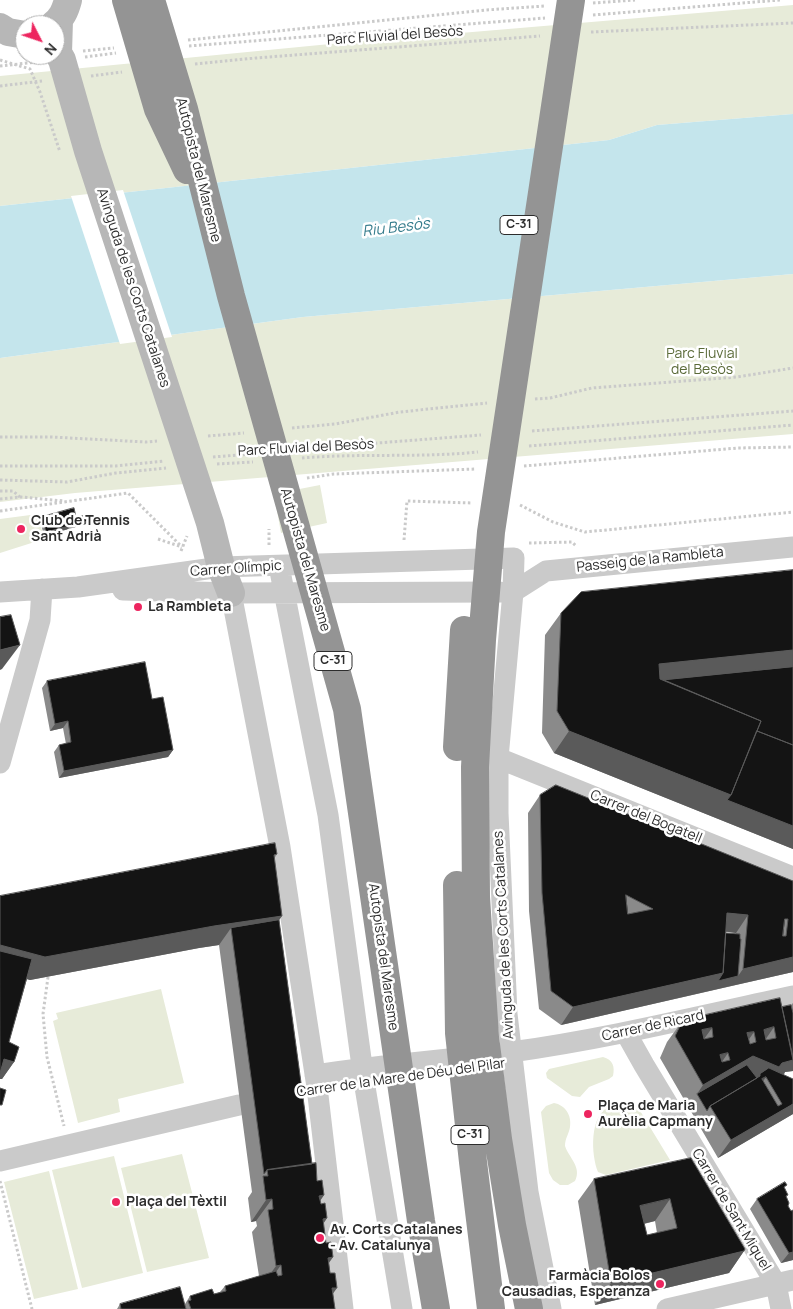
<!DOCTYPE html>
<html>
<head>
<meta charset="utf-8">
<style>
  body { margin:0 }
  #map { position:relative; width:793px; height:1309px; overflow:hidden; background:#fff; font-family:Manrope,sans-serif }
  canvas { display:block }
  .north { position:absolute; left:15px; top:15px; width:50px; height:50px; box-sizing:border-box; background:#fff; border:1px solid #ababab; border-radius:50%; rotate:131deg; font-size:14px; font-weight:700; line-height:20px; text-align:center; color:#2d2d2d }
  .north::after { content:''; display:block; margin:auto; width:18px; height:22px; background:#ed255f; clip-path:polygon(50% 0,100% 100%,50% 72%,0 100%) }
</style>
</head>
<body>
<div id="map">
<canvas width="793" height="1309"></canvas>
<div class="north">N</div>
</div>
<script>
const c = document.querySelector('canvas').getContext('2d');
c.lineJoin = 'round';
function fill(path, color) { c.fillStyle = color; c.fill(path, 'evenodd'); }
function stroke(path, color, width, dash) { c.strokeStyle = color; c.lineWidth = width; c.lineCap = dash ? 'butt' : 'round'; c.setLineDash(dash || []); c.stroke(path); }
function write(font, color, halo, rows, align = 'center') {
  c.font = font + ' Manrope,sans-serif'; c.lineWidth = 5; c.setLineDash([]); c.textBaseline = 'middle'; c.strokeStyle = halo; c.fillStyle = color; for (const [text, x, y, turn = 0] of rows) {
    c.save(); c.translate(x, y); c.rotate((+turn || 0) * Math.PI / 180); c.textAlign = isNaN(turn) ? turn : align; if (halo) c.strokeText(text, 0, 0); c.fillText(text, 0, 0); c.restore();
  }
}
const green = new Path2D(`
  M793,5V114L657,125L609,140L0,206V76L330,44Z
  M793,274V434L75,493L0,502V358L303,317Z
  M320,485L327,523L281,533L274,494Z
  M38,514L44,539L0,553V519Z
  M161,989L184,1083L118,1099L120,1112L78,1123L53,1021L58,1019L56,1013Z
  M603,1057C613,1060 615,1066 613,1076L609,1079L589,1087L580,1097L572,1096L547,1078L546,1073L549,1069Z
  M554,1103C565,1105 572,1115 570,1127C569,1134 565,1138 565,1146C569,1158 582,1167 575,1181L568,1185H560L553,1180L549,1173L541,1112L546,1106Z
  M622,1105L639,1109L670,1160L606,1175L598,1172C591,1155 589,1115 610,1106C613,1105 619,1105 622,1105Z
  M182,1154L209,1258L147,1272L121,1168Z
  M114,1156L143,1273L82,1288L52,1170Z
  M49,1171L78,1289L34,1299L4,1182Z`);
const water = new Path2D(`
  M793,114V274L303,317L0,358V206L609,140L657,125Z`);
const pier = new Path2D(`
  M123,190L172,337L120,344L71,196Z`);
const path = new Path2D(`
  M593,3L635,0
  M593,15L780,0
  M591,32L793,23
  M188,40L486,10L545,6
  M189,46L545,18
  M83,51L114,48
  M85,57L116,53
  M0,60L30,69L40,92L60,152
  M195,64L256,58L540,36
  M0,66L37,62
  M91,76L122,72
  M0,86L42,81
  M535,399L550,398L592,388L737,377L793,368
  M292,428L335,424L400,412L487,403
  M532,431L793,411
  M208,436L244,433
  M0,437H51L146,442L157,441
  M529,446L793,425
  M300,449L481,435
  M213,457L251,454
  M302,458C360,453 419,458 478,452
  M217,464L253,462
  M0,466H116L164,461
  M524,466L738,448L793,447
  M307,478L334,474L476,469
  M0,480L67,482L116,473L166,468
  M0,491H13L20,497
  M0,499L21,497L64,501
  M520,505L553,522L585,532L793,512
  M0,511L128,493L182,547
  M158,539L182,547
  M404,540L407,501L472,503
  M529,543L572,542L576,546
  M269,545V529
  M181,551L187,536
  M48,977L43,1014L47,1057L64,1126
  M0,1181L32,1309`);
const street = new Path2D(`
  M279,566L328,815L364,1081L402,1309
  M123,590L231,593L500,592
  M0,592L78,587L221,567L514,558L513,592L498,758V813L507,1014L528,1192L551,1309
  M513,592L546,571L793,547
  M231,593L280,847L317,1087L343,1309
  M498,758L793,877
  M0,763L40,620L42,589
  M626,1033L644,1065L776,1284L781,1309
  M315,1075C380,1065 446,1060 511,1052C606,1039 699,1016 793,996
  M0,1161L239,1105
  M667,1309L793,1280`);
const secondary = new Path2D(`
  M59,20L58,53L62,60L88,151L210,523L221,567L231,593
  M53,25C62,18 65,11 68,0
  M0,27L8,32L25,35`);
const highway = new Path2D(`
  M126,0L158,109L187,170
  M151,0L184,109L231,296L347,709L421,1221L436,1309
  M457,747L464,630
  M457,885L459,1033L473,1162L491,1309
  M529,1309L512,1225L498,1139L485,1037L476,897L475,767L482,640L491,532L571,0`);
const wall = new Path2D(`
  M42,517H76L86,524L44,536L40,520Z
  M793,570V849L554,753L542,733L545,635L561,613Z
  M47,681L152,699L173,750L168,757L59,778L54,752L59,745L66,744L63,728L50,731L42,688Z
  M540,795L793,881V972L561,1025L539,1009L529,911L528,813ZM726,932L736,933V934L726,933Z
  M277,854L274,859L279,920L312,1164L317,1181L324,1195L320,1201L321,1204L327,1218L323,1224L326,1243L333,1257L329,1263L335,1309H117L120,1304H185L190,1296L214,1294L220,1292L225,1286L259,1276L252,1232L257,1226L256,1221L251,1222L248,1198L252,1192L219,945L199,948L30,980L27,979L9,1042L14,1062L2,1079L0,896Z
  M793,1003V1071L785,1072L784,1075L793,1114L718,1158L660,1058L667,1042L683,1020L782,1007L791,1005Z
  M691,1158L744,1251L729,1273L595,1305L578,1201L594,1179ZM655,1221L657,1233L647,1235L644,1224Z
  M785,1188L788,1206L791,1211L793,1260L781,1263L750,1209L757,1199Z`);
const shadedWall = new Path2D(`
  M88,521L86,524L44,536L46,532Z
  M20,645L2,669L0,670V650Z
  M793,650V670L646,686L659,664Z
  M68,721L63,728L50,731L55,724Z
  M569,731L731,795L793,826V849L554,753Z
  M173,750L168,757L59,778L64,771Z
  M727,913L748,915L736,933L722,931Z
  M282,916L267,938L231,928L219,945L199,948L30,980L0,971V945L214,926Z
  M793,957V972L731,986L743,969Z
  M723,973L738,976L731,986L561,1025L573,1007Z
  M774,1027L759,1049L764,1030Z
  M712,1028L696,1050L702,1030Z
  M754,1032L739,1054L747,1033Z
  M728,1053L713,1075L720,1055Z
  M753,1056L783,1057L793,1060V1071L785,1072L778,1082L766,1077L754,1095L752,1084L697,1094L703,1085Z
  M4,1059L14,1062L2,1079H0V1065Z
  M793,1104V1114L718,1158L731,1140Z
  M324,1195L309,1217L319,1196Z
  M272,1199L256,1221L251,1222L266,1200Z
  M670,1199L655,1221L625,1228L640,1206Z
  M327,1218L312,1241L323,1219Z
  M744,1251L729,1273L595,1305L611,1283Z
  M793,1252V1260L781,1263L789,1253Z
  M333,1257L317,1279L328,1258Z
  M281,1265L265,1287L260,1288L276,1266Z
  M332,1288H337L322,1309Z`);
const building = new Path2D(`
  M74,508L76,517L87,515L88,521L46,532L42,517Z
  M793,570V650L659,664L660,679L761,721L731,795L569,731L557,711L561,613L581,592Z
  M11,615L20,645L0,650V617Z
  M145,662L152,699L163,697L173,750L64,771L59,745L71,742L68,721L55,724L47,681Z
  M793,667V745L757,731L761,721L664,680Z
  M757,731L793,745V826L727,800L731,795Z
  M556,785L793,881V957L743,969L748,915L727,913L723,973L573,1007L551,991L542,893L540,795ZM626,895L653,909L628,914ZM785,919H788L786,936H783Z
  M275,843L277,854L274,855L282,916L214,926L45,957L0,945V896Z
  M279,920L312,1164L267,1170L264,1174L231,928Z
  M726,933L740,934V939H741L738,976L718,981L723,973Z
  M0,951L32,959L9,1042L19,1047L14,1062L4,1059L0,1073Z
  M780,998L793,1060L782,1063L779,1067L753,1056L703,1085L675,1036L683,1020ZM774,1027L776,1038L766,1040L764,1030ZM712,1028L713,1037L704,1039L702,1030ZM754,1032L756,1042L750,1044L747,1033ZM728,1053L730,1060L722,1062L720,1055Z
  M791,1005L793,1013V1057L782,1007Z
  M747,1065L757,1078L710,1106L707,1111L697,1094Z
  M769,1068L793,1079V1104L731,1140L710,1106L760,1076V1074ZM766,1077L782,1104L778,1106L762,1079Z
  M0,1088L6,1090L2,1105H0Z
  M691,1158L745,1249L744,1251L611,1283L594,1179ZM670,1199L677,1228L647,1235L640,1206Z
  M316,1163L317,1181L322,1180L324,1195L319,1196L321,1204L325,1203L327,1218L323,1219L326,1243L331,1242L333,1257L328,1258L330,1273H335L337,1288H332L335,1309H191L188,1301L191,1300L190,1296L212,1289L214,1294L226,1291L225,1286L276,1271L278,1276L282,1275L281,1265L276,1266L268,1210L273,1209L272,1199L266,1200L263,1176H268L267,1170Z
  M785,1182L787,1185L784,1187L788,1195L786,1196L789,1203L788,1206L791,1211L793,1210V1252L789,1253L757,1199Z
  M180,1287L186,1309H121L120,1304Z`);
const markers = [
  [21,529,5,"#ed255f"],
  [138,607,5,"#ed255f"],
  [588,1114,5,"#ed255f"],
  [116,1202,5,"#ed255f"],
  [320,1238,5,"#ed255f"],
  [660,1284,5,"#ed255f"]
];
const shields = [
  [519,225,38],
  [333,661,38],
  [470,1135,38]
];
const shieldNames = [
  ["C-31",519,225],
  ["C-31",333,661],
  ["C-31",470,1135]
];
const streetNames = [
  ["Parc Fluvial del Besòs",395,36,-4],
  ["Autopista del Maresme",198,170,76],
  ["Avinguda de les Corts Catalanes",133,288,72],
  ["Parc Fluvial del Besòs",306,448,-3],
  ["Autopista del Maresme",305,560,74],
  ["Passeig de la Rambleta",650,560,-6],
  ["Carrer Olímpic",236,569,-4],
  ["Carrer del Bogatell",646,817,22],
  ["Avinguda de les Corts Catalanes",504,935,-93],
  ["Autopista del Maresme",383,957,82],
  ["Carrer de Ricard",653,1026,-12],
  ["Carrer de la Mare de Déu del Pilar",401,1078,-8],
  ["Carrer de Sant Miquel",731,1210,59]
];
const parkNames = [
  ["Parc Fluvial",702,354],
  ["del Besòs",702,370]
];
const poiNames = [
  ["Club de Tennis",31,521],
  ["Sant Adrià",31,537],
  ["La Rambleta",148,607],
  ["Plaça de Maria",598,1106],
  ["Aurèlia Capmany",598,1122],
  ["Plaça del Tèxtil",126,1202],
  ["Av. Corts Catalanes",330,1230],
  ["- Av. Catalunya",330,1246],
  ["Farmàcia Bolos",650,1276,"right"],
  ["Causadias, Esperanza",650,1292,"right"]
];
const waterNames = [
  ["Riu Besòs",396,228,-7]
];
fill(green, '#e7ebd9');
fill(water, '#c4e5ec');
fill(pier, '#fff');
stroke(path, '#cacaca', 3, [2.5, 2.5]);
stroke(street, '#cacaca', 21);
stroke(secondary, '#b7b7b7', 28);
stroke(highway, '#949494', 28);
fill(wall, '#8a8a8a');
fill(shadedWall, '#5a5a5a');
fill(building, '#141414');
stroke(building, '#5a5a5a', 1);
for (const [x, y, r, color] of markers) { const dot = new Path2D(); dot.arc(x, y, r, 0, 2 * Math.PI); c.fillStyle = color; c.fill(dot); stroke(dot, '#fff', 2); }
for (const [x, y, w] of shields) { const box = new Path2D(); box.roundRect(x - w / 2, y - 9.5, w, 19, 4); c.fillStyle = '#fff'; c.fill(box); stroke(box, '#2d2d2d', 1); }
write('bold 12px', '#2d2d2d', null, shieldNames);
write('14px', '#2d2d2d', '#fff', streetNames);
write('14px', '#5a6a38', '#fff', parkNames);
write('bold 14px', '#2d2d2d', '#fff', poiNames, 'left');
write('italic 15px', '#357c8c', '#fff', waterNames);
</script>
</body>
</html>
